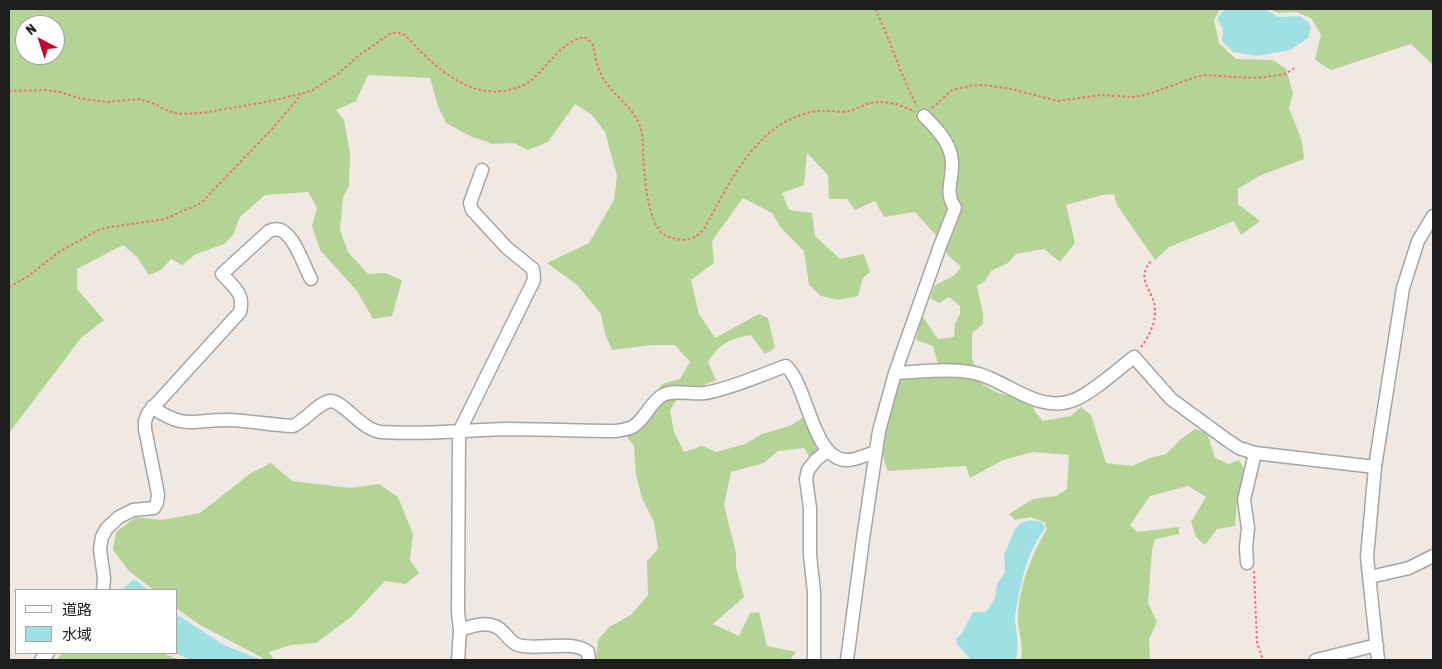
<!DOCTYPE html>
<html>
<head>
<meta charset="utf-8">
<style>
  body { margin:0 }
  #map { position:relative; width:1442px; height:669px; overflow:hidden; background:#f0e9e3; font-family:"Asap Condensed","Noto Sans JP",sans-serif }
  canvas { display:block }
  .frame { position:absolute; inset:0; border:10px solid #1e1e1e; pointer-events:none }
  .legend { position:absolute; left:15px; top:589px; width:162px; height:65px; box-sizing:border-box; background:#fff; border:1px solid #a5a5a5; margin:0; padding:6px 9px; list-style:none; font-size:15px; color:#1e1e1e }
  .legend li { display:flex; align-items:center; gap:10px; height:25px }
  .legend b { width:25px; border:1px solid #a5a5a5 }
  .north { position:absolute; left:15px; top:15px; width:50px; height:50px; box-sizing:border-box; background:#fff; border:1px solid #a5a5a5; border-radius:50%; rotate:320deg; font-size:14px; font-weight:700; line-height:20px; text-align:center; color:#1e1e1e }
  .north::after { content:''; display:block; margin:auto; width:18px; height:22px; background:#cc0028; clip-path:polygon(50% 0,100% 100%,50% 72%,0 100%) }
</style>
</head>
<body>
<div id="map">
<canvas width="1442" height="669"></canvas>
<div class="frame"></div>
<ul class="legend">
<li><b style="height:6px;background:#fff"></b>道路</li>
<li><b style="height:14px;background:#9fe0e2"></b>水域</li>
</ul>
<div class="north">N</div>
</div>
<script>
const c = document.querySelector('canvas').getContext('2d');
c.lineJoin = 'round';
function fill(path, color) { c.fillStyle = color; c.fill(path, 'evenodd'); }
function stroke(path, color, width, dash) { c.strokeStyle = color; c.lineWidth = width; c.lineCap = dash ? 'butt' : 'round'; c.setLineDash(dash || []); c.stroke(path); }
const forest = new Path2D(`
  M9,9H1220L1214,20L1219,43L1236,59L1273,60L1286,69L1293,93L1289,108L1302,141L1304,159L1259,176L1238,189V204L1260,221L1241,235L1234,221L1169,247L1155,260L1117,205L1114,194L1102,195L1066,205L1075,243L1060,262L1044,249L1016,254L1008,263L991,271L985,281L977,286L983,314V324L972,333V359L982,384L998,393L1013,396L1032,404L1035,412L1043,421L1071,416L1081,407L1091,415L1106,463L1132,466L1150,458L1166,454L1181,439L1195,429L1207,433L1215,458L1229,464L1239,460L1246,472L1237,502L1235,526L1217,529L1205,545L1196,537L1191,522L1206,497L1188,486L1150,496L1130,525L1137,532L1179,527V534L1155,539L1152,550L1148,603L1157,622L1149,639L1150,660H1021C1024,643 1018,633 1018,618C1019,587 1031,555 1047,529L1044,522L1030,517L1015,520L1009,514L1033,499L1056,496L1067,489L1069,455L1033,452L1003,460L970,478L966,466L888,471C886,466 884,461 883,456C877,434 892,400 900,379L941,375L933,346L916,340L922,316L938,339L954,337L955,324L960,314V306L949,297L939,303L930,298L935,285L954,276L961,267L947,254L944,244L915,212L884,217L875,201L855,210L847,199H829L828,175L807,153L804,185L782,193L789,210L812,213L815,236L840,259L864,254L870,272L863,278L858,296L838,300L821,296L809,285L804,251L781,228L772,213L743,198L712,241L714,263L691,280L699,314L715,338L759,314L768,318L775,348L765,354L751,335C729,339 720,343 708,362L716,380L679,396L670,410L674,432L684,452L702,446L717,452L745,444L762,434L790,426L802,418L809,424L824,448L811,460L804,448L778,451L764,463L731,472L724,505L736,553V567L744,597L713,624L739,636L750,613L759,612L767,646L796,652L790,660H596L598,640L609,627L631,615L648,595L647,561L658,549L654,522L642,498L636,475L634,446L625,434L662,384L680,379L690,362L675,345H652L612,350L605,334L601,314L577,285L547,263L589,243L614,200L617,176L605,132L592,115L575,104L548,142L528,150L514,143L493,144L472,137L446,123L438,106L430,78L368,75L356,101L336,110L344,120L350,153L349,186L343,197L340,230L348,252L368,274L385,273L402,280L392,316L373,319L357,291L320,250L312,226L317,208L308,192L265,195L240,217L233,235L224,244L196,254L182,265L171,259L161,270L149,275L137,257L123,245L77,269V289L104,320L81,338L9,433ZM25,25H55V55H25Z
  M1268,9H1433V65L1411,44L1331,70L1315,60L1321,35L1311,18L1296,12L1279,13Z
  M271,463L292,481L350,488L379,484L398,497L413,534L410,560L419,573L406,584L385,581L351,617L316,643L291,645L269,652L274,660H265L261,657L200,625L176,608V590H154L129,571L113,550L116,532L136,517L161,520L200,513L251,473Z
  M63,653H162L180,660H56Z`);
const water = new Path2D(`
  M1225,9H1265L1278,17L1299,16L1307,21L1311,26L1308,38L1290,50L1257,56L1233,52L1222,41L1223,29L1217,18Z
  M1030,520L1042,522L1045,528C1029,550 1023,573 1018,599C1017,606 1015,612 1015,618C1016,635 1020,643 1016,660H971L957,644L956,639L962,633L973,612H986L995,598L997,584L1005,572L1004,555L1015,529L1021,523Z
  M134,579L148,590H122Z
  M176,614L224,645L261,660H192L174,653H176Z`);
const path = new Path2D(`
  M875,9C891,40 900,75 917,106
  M9,91L44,90L60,92L82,99L108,102L139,99L155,104L168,111L179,114L202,113L272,101L311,91L338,74L357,57L391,33H399L405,35C431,63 467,100 509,90C520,87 528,84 536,76C550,62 564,41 584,37L591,42L593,45C595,56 597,68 603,78C613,95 633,107 640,126C643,134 643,144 643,153C644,172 647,221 663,234C667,237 672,238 677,239C688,242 697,237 704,229C728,186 753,129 804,114C812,111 821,110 830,111C836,111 844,113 849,111C855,110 861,106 867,104C884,99 900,104 915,112
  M932,108L952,90L969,86L982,85L1007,88L1058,101L1102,95L1134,97L1152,93L1195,77L1207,75L1251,78L1265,77L1285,74L1295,68
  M9,287L27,277L59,252L96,231L110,227L165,219L201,203L272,129L301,95
  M1141,347C1148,338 1156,323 1155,310C1155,290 1134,281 1151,261
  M1254,571L1257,643L1263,660`);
const minor = new Path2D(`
  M895,373C920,372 945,368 969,372C1005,377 1036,415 1074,400C1092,393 1117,370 1134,357L1171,399L1227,440L1239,448L1255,453L1375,467
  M152,407C186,431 194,419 230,420C251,421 272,425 293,426C305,421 318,403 330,401C343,400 361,430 381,432C422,435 464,430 506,429C543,429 579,431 616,431C622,430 630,429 634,426C646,418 650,402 663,395C675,389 692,395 705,393C733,388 760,375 786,366C808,386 812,458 846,460C855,461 867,454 876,452
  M1247,563L1246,547L1248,528L1244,500L1255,453
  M1370,577L1409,568L1433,556
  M103,590L104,578L100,549L102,537L107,528L119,517L133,510L154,508L157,503L158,494L145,429V421L148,413L240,312C245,293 233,287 222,274L269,231C274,229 279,228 284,232C296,240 304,266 311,279
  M460,630C475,625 492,619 504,633C508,637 512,643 518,645C537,651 573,639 588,652L589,660
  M41,660L48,653
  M458,660L460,630L458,612L459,432L534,280L533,269L507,248L472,210L470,203L482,170
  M814,660V592L810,555V508L806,479L808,470L816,460L828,450
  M847,660L863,539L879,431L895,373L940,246L955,208C944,192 953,180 952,162C951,143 937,129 924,116
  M1316,660L1377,645
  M1378,660L1367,557L1375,467L1403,288L1418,241L1433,216`);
fill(forest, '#b3d494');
fill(water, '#9fe0e2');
stroke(minor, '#a5a5a5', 15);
stroke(path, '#ff6573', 2, [2.5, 2.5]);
stroke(minor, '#fff', 12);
</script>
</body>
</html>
